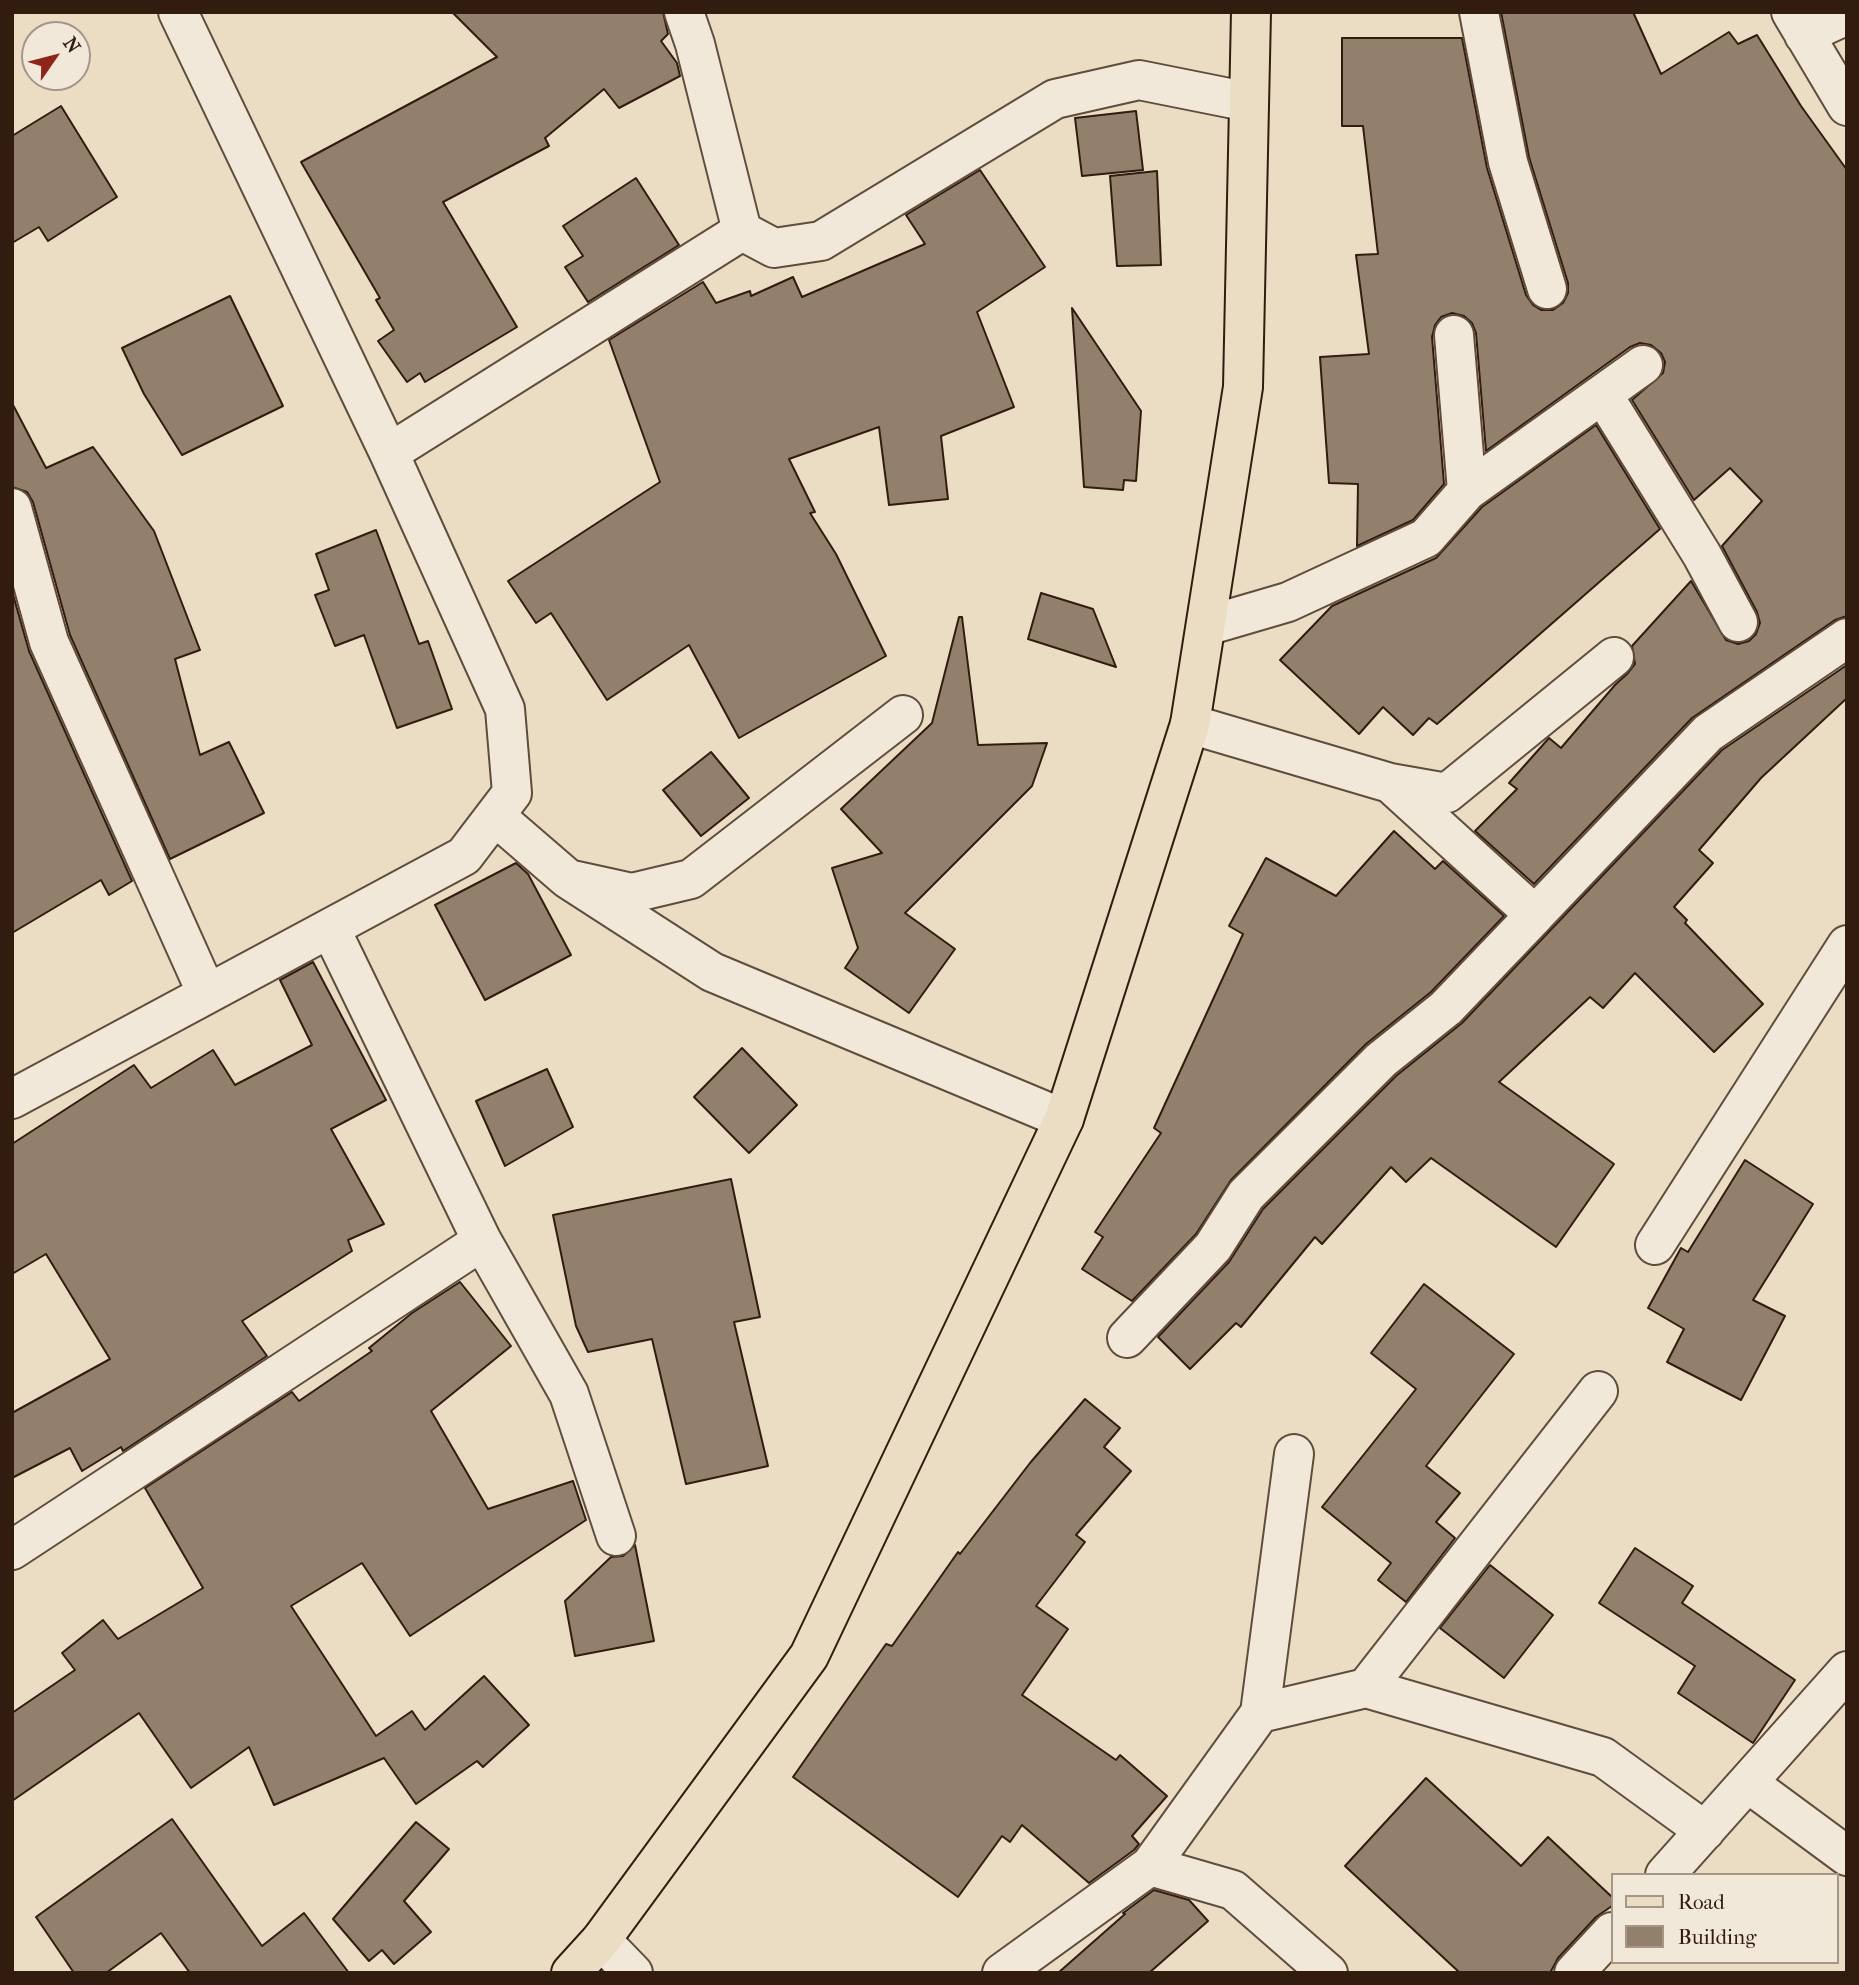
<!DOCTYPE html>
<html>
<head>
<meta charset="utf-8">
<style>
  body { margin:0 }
  #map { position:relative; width:1859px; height:1985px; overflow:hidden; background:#ebdcc4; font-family:"IM FELL French Canon",serif }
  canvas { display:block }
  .frame { position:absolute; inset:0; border:14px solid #311c0f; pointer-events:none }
  .legend { position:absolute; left:1611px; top:1873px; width:228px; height:91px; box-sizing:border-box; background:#f2e8d9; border:2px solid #a59688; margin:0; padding:9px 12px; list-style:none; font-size:21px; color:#311c0f }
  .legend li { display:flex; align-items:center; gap:14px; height:35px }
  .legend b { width:35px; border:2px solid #a59688 }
  .north { position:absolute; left:21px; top:21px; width:70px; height:70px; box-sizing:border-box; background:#f2e8d9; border:2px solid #a59688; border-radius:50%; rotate:55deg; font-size:19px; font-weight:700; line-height:28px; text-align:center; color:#311c0f }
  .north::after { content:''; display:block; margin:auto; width:24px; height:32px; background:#8f2418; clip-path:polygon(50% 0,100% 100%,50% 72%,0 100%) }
</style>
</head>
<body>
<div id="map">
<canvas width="1859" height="1985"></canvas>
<div class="frame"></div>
<ul class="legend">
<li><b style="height:9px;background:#ebdcc4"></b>Road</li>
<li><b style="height:19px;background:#92806d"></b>Building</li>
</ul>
<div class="north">N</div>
</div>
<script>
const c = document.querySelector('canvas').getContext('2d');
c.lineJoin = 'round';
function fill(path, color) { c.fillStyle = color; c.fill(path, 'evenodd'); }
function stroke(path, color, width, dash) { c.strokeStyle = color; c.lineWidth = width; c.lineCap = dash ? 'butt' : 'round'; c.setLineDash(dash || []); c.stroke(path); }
const building = new Path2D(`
  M452,12H663L668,34L661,41L677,63L680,76L619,108L604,89L545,138L549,146L443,202L517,327L425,382L420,373L407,382L378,341L394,330L376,300L380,298L301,162L497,57Z
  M1501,12H1633L1661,74L1729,32L1738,44L1757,35L1801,106L1847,170V616L1835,620L1692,718L1534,884L1475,831L1517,789L1509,783L1549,738L1561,748L1615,685L1628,673L1635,664L1632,646L1691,581L1726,640L1738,644L1749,641L1756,634L1760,623L1757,612L1722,546L1762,501L1730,468L1694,500L1632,400L1663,373L1665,362L1661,353L1651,345L1640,343L1630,347L1486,451L1476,333L1472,323L1464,316L1452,313L1441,317L1435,325L1432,337L1444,484L1413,520L1357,546L1358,484L1329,483L1320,357L1369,354L1356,255L1378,254L1363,126H1342V38H1462L1487,168L1526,295L1533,305L1541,310H1553L1563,303L1568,293V283L1529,157Z
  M61,106L117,197L48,241L39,227L12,243V136Z
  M1136,111L1143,170L1082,176L1075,118Z
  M980,170L1045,267L977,312L1014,407L941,436L948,499L889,505L879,427L789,459L815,512L810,513L836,554L886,656L739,738L689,645L607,700L551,613L536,623L508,581L660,482L609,340L703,282L716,303L750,291L751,296L793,277L802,297L925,244L906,215Z
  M1157,171L1161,265L1117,266L1110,176Z
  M636,178L679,245L588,302L565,267L583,256L563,226Z
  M230,296L283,406L182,455L144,394L122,348Z
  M1072,308L1141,411L1136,481L1124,480L1123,490L1084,487Z
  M12,403L46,468L93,447L154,531L200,650L175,659L200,755L229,742L264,813L170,859L70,635L33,502L27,492L12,487Z
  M1596,425L1660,529L1437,724L1429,718L1413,735L1383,707L1359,734L1280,660L1332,606L1436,558L1482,507Z
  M376,530L419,644L428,641L452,709L397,728L364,635L335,646L315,595L329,590L316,554Z
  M12,591L29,651L132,881L109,895L101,880L12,933Z
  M1041,593L1093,609L1116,667L1028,639Z
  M959,617H962L978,745L1047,743L1032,786L905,913L955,949L909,1013L845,968L858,948L832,868L882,853L841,809L932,723Z
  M1847,665V698L1761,778L1699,850L1713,863L1674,907L1687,920L1685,923L1763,1004L1714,1052L1635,973L1603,1008L1590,997L1499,1082L1614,1164L1556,1247L1431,1158L1406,1182L1391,1167L1322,1244L1315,1237L1241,1327L1236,1323L1190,1369L1158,1337L1229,1262L1263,1209L1396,1076L1462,1023L1722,750Z
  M711,752L749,798L701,836L663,790Z
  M1394,831L1435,869L1443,861L1504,916L1431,992L1366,1044L1231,1180L1196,1234L1132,1301L1082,1269L1103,1237L1095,1232L1161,1133L1154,1128L1243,934L1229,926L1266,858L1336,896Z
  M516,863L528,874L571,955L485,1000L435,905Z
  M313,962L386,1100L331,1129L384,1224L348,1240L352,1251L242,1321L267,1356L123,1451L121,1447L82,1471L70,1448L12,1478V1413L110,1359L46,1254L12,1274V1144L134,1065L151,1088L213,1050L235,1085L312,1045L280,980Z
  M742,1048L797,1105L749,1153L694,1097Z
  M547,1069L573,1127L505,1166L476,1101Z
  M1745,1160L1813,1204L1753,1300L1785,1316L1741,1400L1667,1362L1684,1329L1648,1308L1681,1248L1688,1252Z
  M731,1179L760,1317L734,1322L768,1466L686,1484L652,1339L588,1352L576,1326L553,1215Z
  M460,1282L511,1346L431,1411L488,1509L573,1481L586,1520L410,1636L362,1563L291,1606L376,1736L412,1711L425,1730L484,1676L529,1725L483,1767L477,1761L416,1804L384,1758L274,1805L249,1747L191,1788L139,1713L12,1801V1713L75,1670L62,1653L103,1620L118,1639L203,1588L145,1488L292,1392L299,1401L372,1351L369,1348L412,1313Z
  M1424,1284L1514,1354L1426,1466L1460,1493L1436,1522L1455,1538L1406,1602L1378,1580L1391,1563L1322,1507L1416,1389L1371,1353Z
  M1085,1399L1120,1428L1104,1447L1131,1471L1076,1535L1085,1542L1036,1606L1068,1629L1022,1695L1116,1760L1120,1755L1167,1796L1132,1836L1139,1844L1134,1850L1089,1883L1022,1825L1010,1842L1002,1836L958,1897L793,1777L886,1644L892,1646L958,1552L960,1554L1030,1463Z
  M635,1545L654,1641L575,1656L565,1601L611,1557L623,1556Z
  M1635,1548L1693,1586L1682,1603L1795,1680L1753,1743L1678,1693L1695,1666L1599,1603Z
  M1490,1565L1553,1615L1504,1678L1440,1628Z
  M1426,1778L1521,1866L1548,1837L1612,1897V1906L1596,1917L1558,1958L1550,1973H1460L1345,1866Z
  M172,1819L262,1946L304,1913L349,1973H190L161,1933L106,1973H74L36,1917Z
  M416,1822L449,1849L404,1901L431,1932L394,1964L382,1950L369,1961L333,1919Z
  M1154,1890L1189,1900L1208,1921L1149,1973H1058L1125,1914L1123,1913Z`);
const minor = new Path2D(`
  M684,12L695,44L742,231L774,248L821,241L1055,99L1139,80L1249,102
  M1479,12L1508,162L1547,289
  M1791,12L1847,106
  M1804,35L1847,15
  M1454,335L1467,491
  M1603,395L1702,555L1738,622
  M389,453L742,231
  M12,508L49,642L207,994
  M1206,626L1288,602L1426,538L1467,491L1643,365
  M1190,724L1390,783L1447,793L1614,657
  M1390,783L1535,915L1708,733L1847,638
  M495,816L568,879L632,893L691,879L903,715
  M568,879L712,972L1064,1119
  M330,928L482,1241L569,1394L616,1536
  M12,1099L464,856L512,793L505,709L389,453L178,12
  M1655,1245L1847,945
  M1127,1338L1213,1247L1246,1195L1381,1060L1446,1008L1535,915
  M12,1550L482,1241
  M1366,1688L1598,1391
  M1260,1713L1366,1688L1603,1757L1705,1831
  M1748,1783L1847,1856
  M1150,1866L1233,1890L1328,1973
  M1665,1875L1847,1671
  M601,1940L633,1973
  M1002,1973L1150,1866L1260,1713L1294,1454
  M1574,1973L1612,1932`);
const major = new Path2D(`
  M571,1973L601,1940L809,1656L1064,1119L1190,724L1243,387L1251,12`);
fill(building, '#92806d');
stroke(building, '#311c0f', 2);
stroke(minor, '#604c3c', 42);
stroke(major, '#311c0f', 42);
stroke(minor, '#f2e8d9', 38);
stroke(major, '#ebdcc4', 38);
</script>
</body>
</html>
